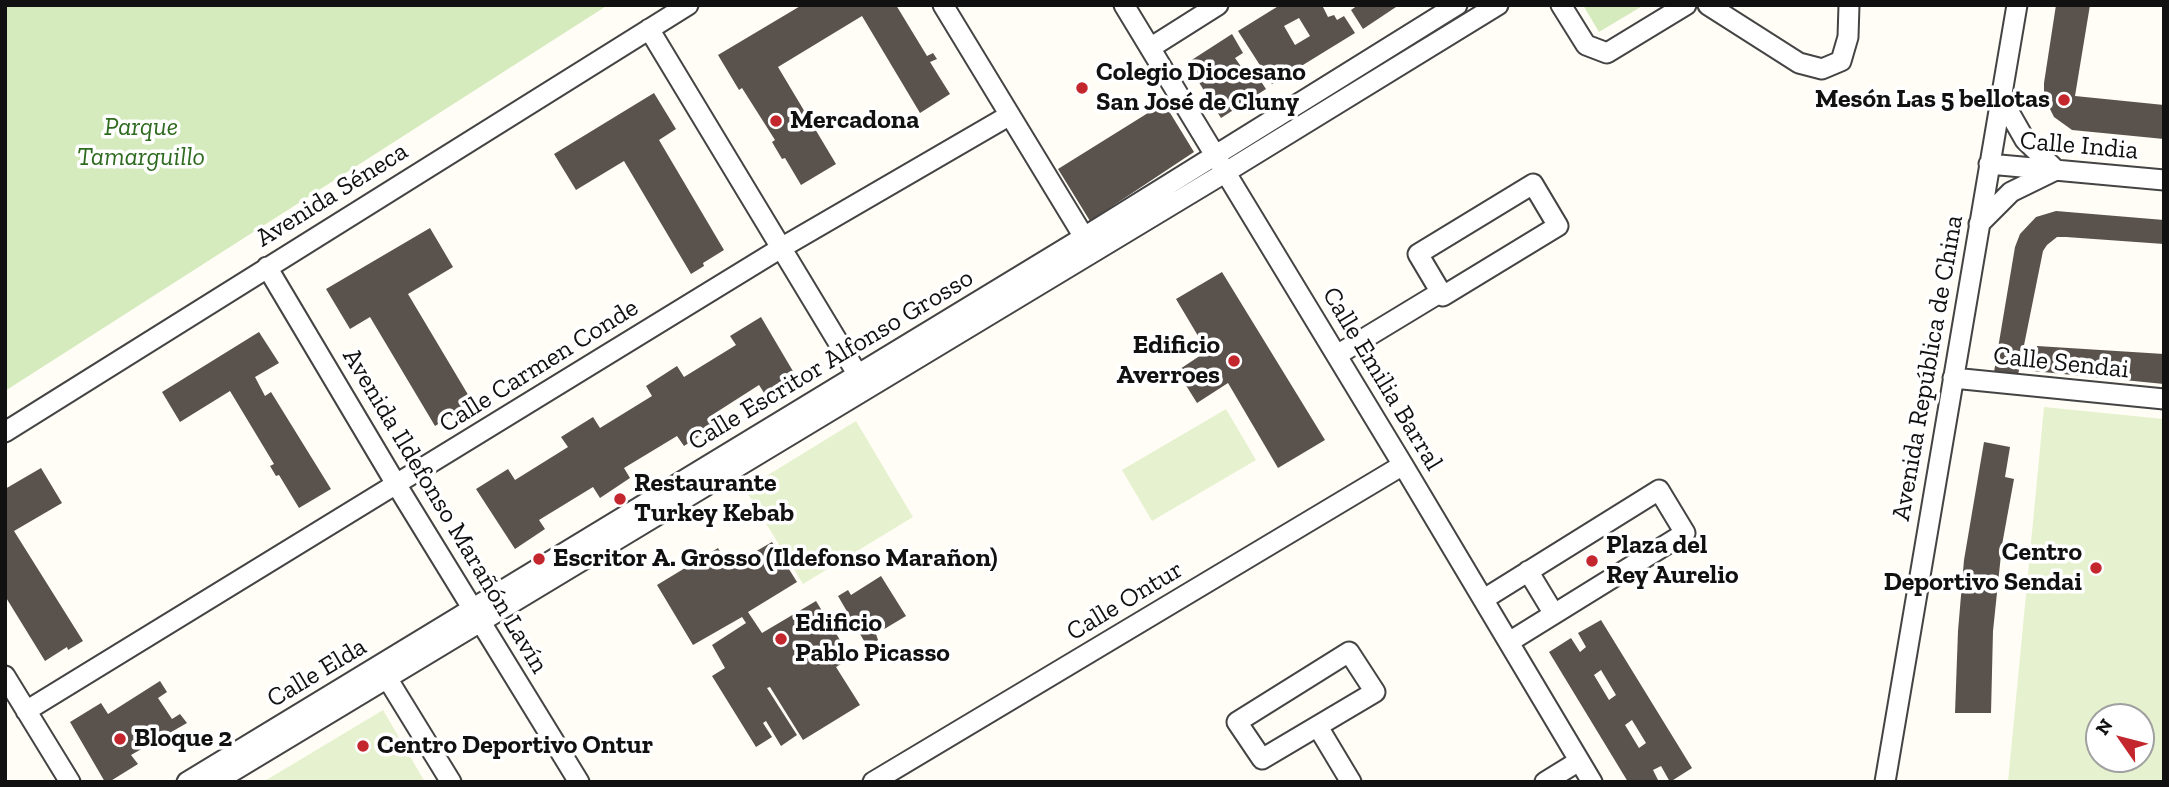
<!DOCTYPE html>
<html>
<head>
<meta charset="utf-8">
<style>
  body { margin:0 }
  #map { position:relative; width:2169px; height:787px; overflow:hidden; background:#fffdf5; font-family:"Zilla Slab",serif }
  canvas { display:block }
  .frame { position:absolute; inset:0; border:7px solid #111; pointer-events:none }
  .north { position:absolute; left:2085px; top:703px; width:70px; height:70px; box-sizing:border-box; background:#fff; border:2px solid #a0a0a0; border-radius:50%; rotate:305deg; font-size:19px; font-weight:700; line-height:28px; text-align:center; color:#111 }
  .north::after { content:''; display:block; margin:auto; width:24px; height:32px; background:#c4262e; clip-path:polygon(50% 0,100% 100%,50% 72%,0 100%) }
</style>
</head>
<body>
<div id="map">
<canvas width="2169" height="787"></canvas>
<div class="frame"></div>
<div class="north">N</div>
</div>
<script>
const c = document.querySelector('canvas').getContext('2d');
c.lineJoin = 'round';
function fill(path, color) { c.fillStyle = color; c.fill(path, 'evenodd'); }
function stroke(path, color, width, dash) { c.strokeStyle = color; c.lineWidth = width; c.lineCap = dash ? 'butt' : 'round'; c.setLineDash(dash || []); c.stroke(path); }
function write(font, color, halo, rows, align = 'center') {
  c.font = font + ' "Zilla Slab",serif'; c.lineWidth = 7; c.setLineDash([]); c.textBaseline = 'middle'; c.strokeStyle = halo; c.fillStyle = color; for (const [text, x, y, turn = 0] of rows) {
    c.save(); c.translate(x, y); c.rotate((+turn || 0) * Math.PI / 180); c.textAlign = isNaN(turn) ? turn : align; if (halo) c.strokeText(text, 0, 0); c.fillText(text, 0, 0); c.restore();
  }
}
const green = new Path2D(`
  M5,5H608L5,391Z
  M1583,5H1644L1599,32Z`);
const pitch = new Path2D(`
  M2044,407L2164,419V782H2008ZM2099,717H2141V759H2099Z
  M1226,409L1256,460L1152,521L1122,470Z
  M856,421L913,517L803,584L745,489Z
  M383,710L425,782H263Z`);
const building = new Path2D(`
  M802,5H896L927,56L933,53L937,59L930,62L950,94L920,113L862,16L778,67L836,164L801,185L785,158L782,159L772,142L775,140L742,88L739,90L718,55Z
  M1280,5H1322L1328,17L1334,15L1337,20L1344,16L1355,33L1272,84L1238,31ZM1299,18L1310,36L1295,45L1284,26Z
  M1358,5H1399L1363,29L1351,10Z
  M2056,5H2090L2075,96L2164,105V139L2072,130L2054,117L2044,97V83Z
  M1232,34L1243,53L1235,58L1247,75L1254,71L1266,89L1221,118L1187,63Z
  M654,93L676,129L659,140L724,250L703,263L704,266L691,274L624,161L576,190L554,154Z
  M1164,103L1194,152L1090,221L1058,169Z
  M2056,211L2164,220V244L2066,237H2057L2047,245L2043,251L2018,375L1994,372L2015,247L2020,234L2036,217Z
  M430,228L453,267L408,294L473,403L435,426L370,317L350,329L326,289Z
  M1222,272L1325,440L1278,468L1228,383L1197,403L1177,371L1207,351L1176,299Z
  M761,317L797,378L766,396L759,385L709,417L715,426L684,446L677,436L624,468L630,478L600,498L593,487L539,520L545,529L515,549L476,489L508,469L515,480L568,447L561,437L593,417L600,428L652,396L646,386L677,366L684,377L736,345L730,336Z
  M259,332L279,363L255,377L265,396L271,392L331,489L299,508L279,475L276,476L270,466L274,464L230,391L180,422L162,392Z
  M2037,346L2164,354V384L2033,371Z
  M1984,442L2010,447L2005,477L2014,479L2002,545L1993,631L1991,713H1955L1958,631L1964,560Z
  M41,468L62,503L14,531L83,641L68,650L67,647L45,661L5,596V489Z
  M772,542L797,582L748,612L762,633L816,601L851,658L836,667L860,705L803,740L770,687L767,688L797,735L781,746L766,721L763,723L772,737L756,747L712,676L725,668L712,645L746,623L742,617L693,645L657,585L718,548L729,567Z
  M881,576L906,616L876,634L878,640L867,646L838,596L848,590L851,595Z
  M1601,620L1692,768L1670,782L1661,766L1653,770L1659,782H1628L1549,652L1571,638L1580,652L1586,647L1578,633ZM1601,670L1616,695L1609,700L1594,675ZM1632,720L1646,743L1639,748L1625,725Z
  M160,681L167,692L158,698L172,719L180,714L187,723L131,755L138,764L109,782H105L70,722L101,703L108,714Z`);
const minor = new Path2D(`
  M943,5L1084,237
  M1124,5L1403,465L1592,782
  M1561,5L1586,45L1607,53L1686,5
  M1708,5L1799,63L1822,69L1841,61L1848,37L1849,5
  M649,29L864,385
  M1150,48L1218,5
  M1989,164L2164,180
  M1533,184L1558,226L1443,296L1418,254Z
  M1979,224L2011,192L2056,170L2025,140L2001,98
  M267,267L396,484L579,782
  M1337,355L1441,292
  M1953,378L2164,399
  M5,432L688,5
  M1528,571L1554,614
  M1484,599L1659,490L1685,533L1509,642
  M1349,652L1375,692L1262,759L1237,722Z
  M5,676L70,782
  M387,678L451,782
  M26,711L781,248L1010,115
  M1318,727L1351,782
  M187,782L1084,237L1457,5
  M215,782L1226,172L1498,5
  M873,782L1403,465
  M1545,782L1579,761
  M1885,782L2017,5`);
const markers = [
  [1082,88,7,"#c4262e"],
  [2064,100,7,"#c4262e"],
  [776,121,7,"#c4262e"],
  [1234,361,7,"#c4262e"],
  [620,499,7,"#c4262e"],
  [539,559,7,"#c4262e"],
  [1592,561,7,"#c4262e"],
  [2096,568,7,"#c4262e"],
  [781,639,7,"#c4262e"],
  [120,739,7,"#c4262e"],
  [363,746,7,"#c4262e"]
];
const poiNames = [
  ["Colegio Diocesano",1096,73],
  ["San José de Cluny",1096,103],
  ["Mesón Las 5 bellotas",2050,100,"right"],
  ["Mercadona",790,121],
  ["Edificio",1220,346,"right"],
  ["Averroes",1220,376,"right"],
  ["Restaurante",634,484],
  ["Turkey Kebab",634,514],
  ["Plaza del",1606,546],
  ["Rey Aurelio",1606,576],
  ["Centro",2082,553,"right"],
  ["Deportivo Sendai",2082,583,"right"],
  ["Escritor A. Grosso (Ildefonso Marañon)",553,559],
  ["Edificio",795,624],
  ["Pablo Picasso",795,654],
  ["Bloque 2",134,739],
  ["Centro Deportivo Ontur",377,746]
];
const parkNames = [
  ["Parque",141,128],
  ["Tamarguillo",141,158]
];
const streetNames = [
  ["Calle India",2079,146,5],
  ["Avenida Séneca",332,195,-32],
  ["Calle Escritor Alfonso Grosso",831,360,-31],
  ["Calle Sendai",2061,363,6],
  ["Calle Carmen Conde",539,366,-32],
  ["Avenida República de China",1928,368,-80],
  ["Calle Emilia Barral",1382,379,59],
  ["Avenida Ildefonso Marañón Lavín",445,511,59],
  ["Calle Ontur",1125,601,-31],
  ["Calle Elda",317,673,-31]
];
fill(green, '#d5ebbd');
fill(pitch, '#e6f2cf');
fill(building, '#5a524d');
stroke(minor, '#444', 23);
stroke(minor, '#fff', 19);
for (const [x, y, r, color] of markers) { const dot = new Path2D(); dot.arc(x, y, r, 0, 2 * Math.PI); c.fillStyle = color; c.fill(dot); stroke(dot, '#fff', 2.5); }
write('bold 26px', '#111', '#fff', poiNames, 'left');
write('italic 26px', '#2f6b1f', '#fff', parkNames);
write('26px', '#111', '#fff', streetNames);
</script>
</body>
</html>
